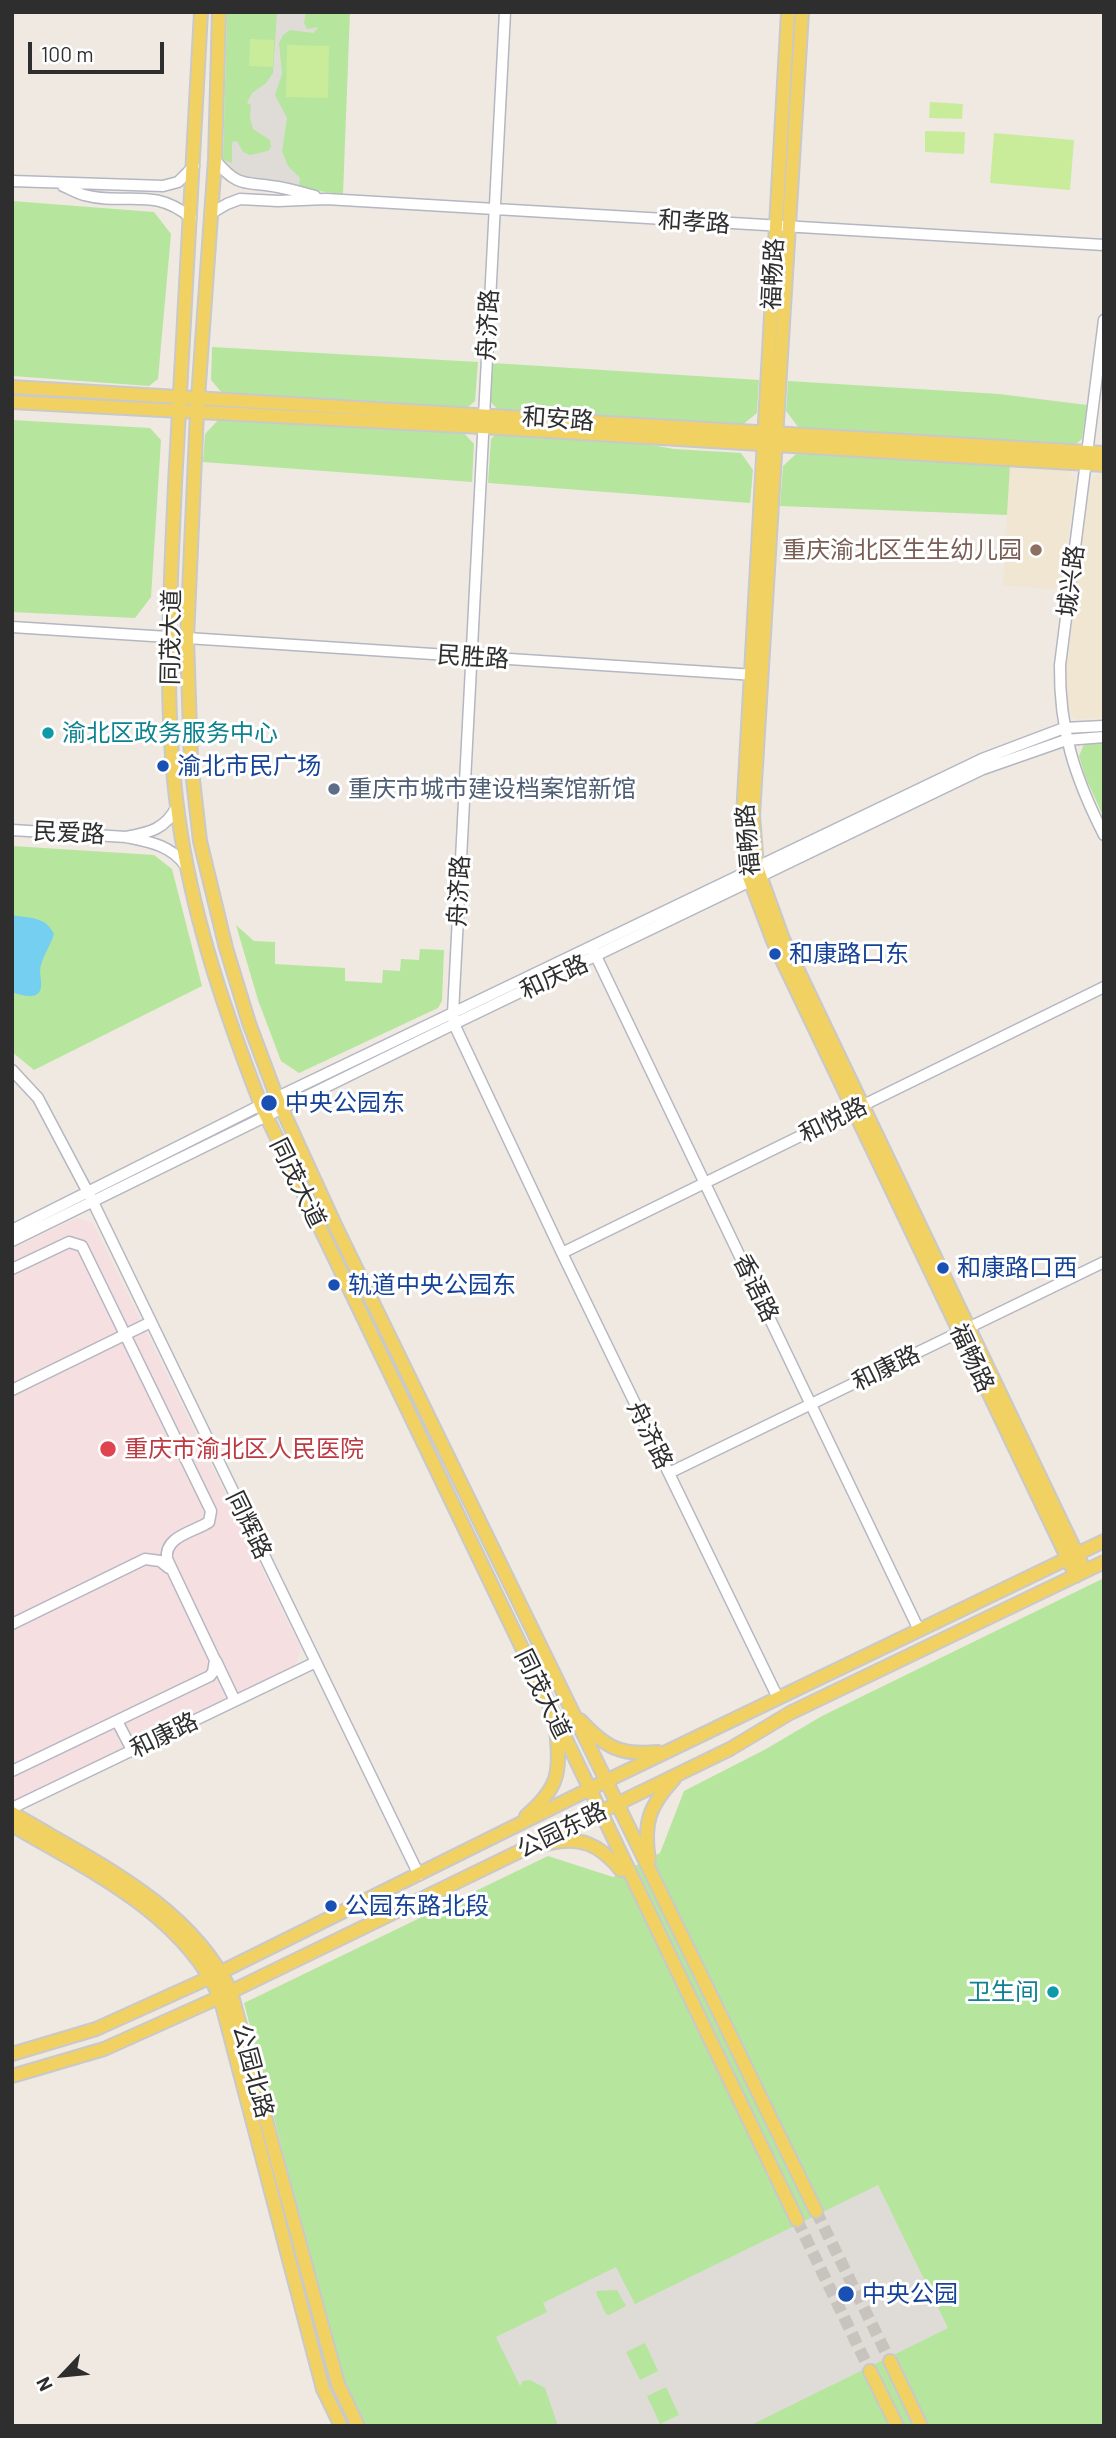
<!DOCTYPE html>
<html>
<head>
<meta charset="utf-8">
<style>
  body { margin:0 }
  #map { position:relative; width:1116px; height:2438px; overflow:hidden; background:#efe9e1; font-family:Barlow,sans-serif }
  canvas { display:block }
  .frame { position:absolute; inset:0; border:14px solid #2e2e2e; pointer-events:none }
  .north { position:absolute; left:28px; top:2340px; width:70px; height:70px; -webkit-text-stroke:5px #fff; paint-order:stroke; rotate:244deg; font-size:19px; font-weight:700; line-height:28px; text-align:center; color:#2e2e2e }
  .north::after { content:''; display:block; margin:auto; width:24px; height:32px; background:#2e2e2e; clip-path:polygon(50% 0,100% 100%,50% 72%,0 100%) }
  .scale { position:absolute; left:28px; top:42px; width:136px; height:32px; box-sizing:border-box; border:4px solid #2e2e2e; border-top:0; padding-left:9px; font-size:21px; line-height:24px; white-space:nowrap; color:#2e2e2e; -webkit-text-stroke:5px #fff; paint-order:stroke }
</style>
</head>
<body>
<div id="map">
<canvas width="1116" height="2438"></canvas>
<div class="frame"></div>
<div class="north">N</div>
<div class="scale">100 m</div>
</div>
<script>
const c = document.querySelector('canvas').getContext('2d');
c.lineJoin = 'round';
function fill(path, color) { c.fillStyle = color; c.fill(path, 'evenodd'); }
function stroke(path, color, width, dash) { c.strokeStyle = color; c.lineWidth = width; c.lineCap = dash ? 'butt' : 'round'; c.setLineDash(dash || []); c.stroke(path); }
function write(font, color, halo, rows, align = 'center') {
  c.font = font + ' Barlow,"Noto Sans SC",sans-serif'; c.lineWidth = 6; c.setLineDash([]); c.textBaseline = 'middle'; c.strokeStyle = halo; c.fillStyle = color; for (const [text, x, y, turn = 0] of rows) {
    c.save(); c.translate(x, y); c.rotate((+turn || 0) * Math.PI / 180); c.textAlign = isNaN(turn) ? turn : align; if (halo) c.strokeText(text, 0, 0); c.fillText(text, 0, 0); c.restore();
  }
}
const education = new Path2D(`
  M1010,465L1067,468L1076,481L1061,590L1003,585Z
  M1100,472L1104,473V717L1076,719L1068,711L1067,664L1090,480Z`);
const medical = new Path2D(`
  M77,1218L93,1223L301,1649L295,1665L16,1800L12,1799V1249Z`);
const green = new Path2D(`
  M227,12H350L343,194C300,191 262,176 223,160Z
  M12,201L154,212L171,234L158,379L149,386L12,376Z
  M212,347L478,362L475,401L466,409L223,394L211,380Z
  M493,363L759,380L757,413L741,426L498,410L490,401Z
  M788,381L999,394L1087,405L1082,439L1072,447L799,428L786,411Z
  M220,418L463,432L474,444L472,482L203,462L205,434Z
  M12,420L150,428L161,440L151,597L135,618L12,612Z
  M497,433L640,443L674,449L741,453L753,470L750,503L488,483L491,439Z
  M796,454L1010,465L1007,515L780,506L783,466Z
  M1104,742V818L1085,776L1079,756L1084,744Z
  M12,846L154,855L172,869L202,986L34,1070L12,1052Z
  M236,925L254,941L275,942V964L345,968V981L382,983L383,970L400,971L401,959L419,960L420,949L444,950L442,1001L438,1008L299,1073L281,1061L258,1000Z
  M1104,1578V2426H364L343,2383L244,2003L548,1856L613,1877L660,1853L684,1791L766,1749L822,1716Z`);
const pitch = new Path2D(`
  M250,39L274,40L273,67L249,66Z
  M287,45L329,46L328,98L286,97Z
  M930,102L963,104L962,119L929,118Z
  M925,131L965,132L964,154L925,152Z
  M994,133L1074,140L1070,190L990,183Z`);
const plaza = new Path2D(`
  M277,12H306L304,23L307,29L319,27L313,33L290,30L283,35L279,43L282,74L275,95L287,118L282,151L288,166L300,178L299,187L242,179L231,172L223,160L232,163V142L237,141L243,152L250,155L268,151L271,147L270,140L253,129L250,118L251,105L247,103L252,93L266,83L273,73Z
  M878,2185L948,2328L749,2426H558L545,2388L530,2380L523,2381L520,2386L496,2337L547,2312L543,2303L616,2267L635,2304ZM617,2290L626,2306L609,2315L606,2314L596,2293L597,2291ZM645,2343L658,2371L640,2380L626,2352ZM666,2387L679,2415L660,2424L647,2396Z`);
const water = new Path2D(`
  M12,915C30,919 44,915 54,934C51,944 44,954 41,965C39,972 41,975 41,982C43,1002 23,996 12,992Z`);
const majorTunnel = new Path2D(`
  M816,2211L890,2361
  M797,2220L870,2371`);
const minor = new Path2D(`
  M505,12L453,1013L454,1024L562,1253L778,1698
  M215,160C239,189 245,181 278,187C290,189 303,193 315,196
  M12,181L163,186L178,182L194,166
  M63,186C70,189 77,193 84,195C124,206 154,186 191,218
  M210,214L227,204L240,199L278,201L326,199L1104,245
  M1104,320L1060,665C1059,730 1075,778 1104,835
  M12,627L168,637
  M187,638L755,675
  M177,806C166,829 149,833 126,837C150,842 170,845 185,865
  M12,830L126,837
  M594,952L919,1630
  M12,1070L38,1098L93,1202L419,1875
  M12,1230L261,1105L982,759L1064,728L1104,726
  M12,1241L454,1024L983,769L1066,740L1104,737
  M562,1253L1104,987
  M12,1269L69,1242L82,1246L211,1511L209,1522C194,1532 164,1536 167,1559L215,1660L213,1672L210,1676L12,1771
  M12,1390L151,1322
  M669,1473L1104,1262
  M12,1624L145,1559L160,1561L169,1568
  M216,1661L235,1701
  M117,1721L132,1750
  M12,1808L316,1662`);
const major = new Path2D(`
  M201,12C193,170 183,327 175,484C170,601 162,718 181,834C196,928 227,1017 261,1105L797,2220
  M219,12L215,160L197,412L187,638L191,762L200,841L226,948L249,1023L277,1098L336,1227L816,2211
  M788,12L743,816L747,872L773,941L1076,1576
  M802,12L753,815L757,867L783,939L1085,1571
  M12,387L1104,453
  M12,402L482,427L1104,465
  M580,1720C605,1747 620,1756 658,1752
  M12,1813C91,1860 190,1904 231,1992L338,2384L358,2426
  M526,1816C559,1788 561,1772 556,1730
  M12,1825C88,1870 181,1912 220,1997L323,2389L341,2426
  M546,1844C580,1835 599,1844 621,1870
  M649,1860C643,1823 649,1806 674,1779
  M12,2054L96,2029L211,1977L606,1781L1104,1541
  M12,2076L104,2049L220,1997L730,1749L790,1713L1104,1562
  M890,2361L921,2426
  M870,2371L897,2426`);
const markers = [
  [1036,550,7,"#8d6e63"],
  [48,733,7,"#0f9aa8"],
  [163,766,7,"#1a4fb4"],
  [334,789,7,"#5c6f8a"],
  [775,954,7,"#1a4fb4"],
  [269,1103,9,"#1a4fb4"],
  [943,1268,7,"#1a4fb4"],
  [334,1285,7,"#1a4fb4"],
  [108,1449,9,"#e0444e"],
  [331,1906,7,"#1a4fb4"],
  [1053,1992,7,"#0f9aa8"],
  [846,2294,9,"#1a4fb4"]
];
const streetNames = [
  ["和孝路",694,222,4],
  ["福畅路",773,274,-87],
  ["舟济路",488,325,-87],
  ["和安路",558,419,4],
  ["城兴路",1071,581,-83],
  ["同茂大道",171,637,-89],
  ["民胜路",473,657,4],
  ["民爱路",69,833,3],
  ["福畅路",748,840,-95],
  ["舟济路",459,891,-87],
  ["和庆路",554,977,-25],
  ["和悦路",833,1120,-26],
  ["同茂大道",298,1183,64],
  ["香语路",756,1288,64],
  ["福畅路",972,1358,65],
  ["和康路",886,1368,-26],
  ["舟济路",650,1435,64],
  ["同辉路",249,1525,64],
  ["同茂大道",543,1694,64],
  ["和康路",164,1735,-26],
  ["公园东路",562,1830,-26],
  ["公园北路",253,2071,75]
];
const educationNames = [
  ["重庆渝北区生生幼儿园",1022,550]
];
const cultureNames = [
  ["渝北区政务服务中心",62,733],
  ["卫生间",1039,1992,"right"]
];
const transitNames = [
  ["渝北市民广场",177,766],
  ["和康路口东",789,954],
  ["中央公园东",285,1103],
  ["和康路口西",957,1268],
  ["轨道中央公园东",348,1285],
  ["公园东路北段",345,1906],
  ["中央公园",862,2294]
];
const serviceNames = [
  ["重庆市城市建设档案馆新馆",348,789]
];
const healthNames = [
  ["重庆市渝北区人民医院",124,1449]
];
fill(education, '#f0e6d1');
fill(medical, '#f5dfe0');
fill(green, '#b6e59e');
fill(pitch, '#c9ec9a');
fill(plaza, '#dfdcd8');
fill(water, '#75cff0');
stroke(majorTunnel, '#c8c4bd', 12, [12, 6]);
stroke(minor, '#b4b7c1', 13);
stroke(major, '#c9c9c9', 16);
stroke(minor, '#fff', 10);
stroke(major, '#f2d163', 12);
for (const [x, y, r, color] of markers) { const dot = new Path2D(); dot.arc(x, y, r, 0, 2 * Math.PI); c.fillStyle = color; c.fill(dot); stroke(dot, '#fff', 2.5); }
write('24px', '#2e2e2e', '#fff', streetNames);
write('24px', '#785e54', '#fff', educationNames, 'right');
write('24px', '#0d838f', '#fff', cultureNames, 'left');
write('24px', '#164399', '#fff', transitNames, 'left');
write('24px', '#4e5e75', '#fff', serviceNames, 'left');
write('24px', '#be3a42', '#fff', healthNames, 'left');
</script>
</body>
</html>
